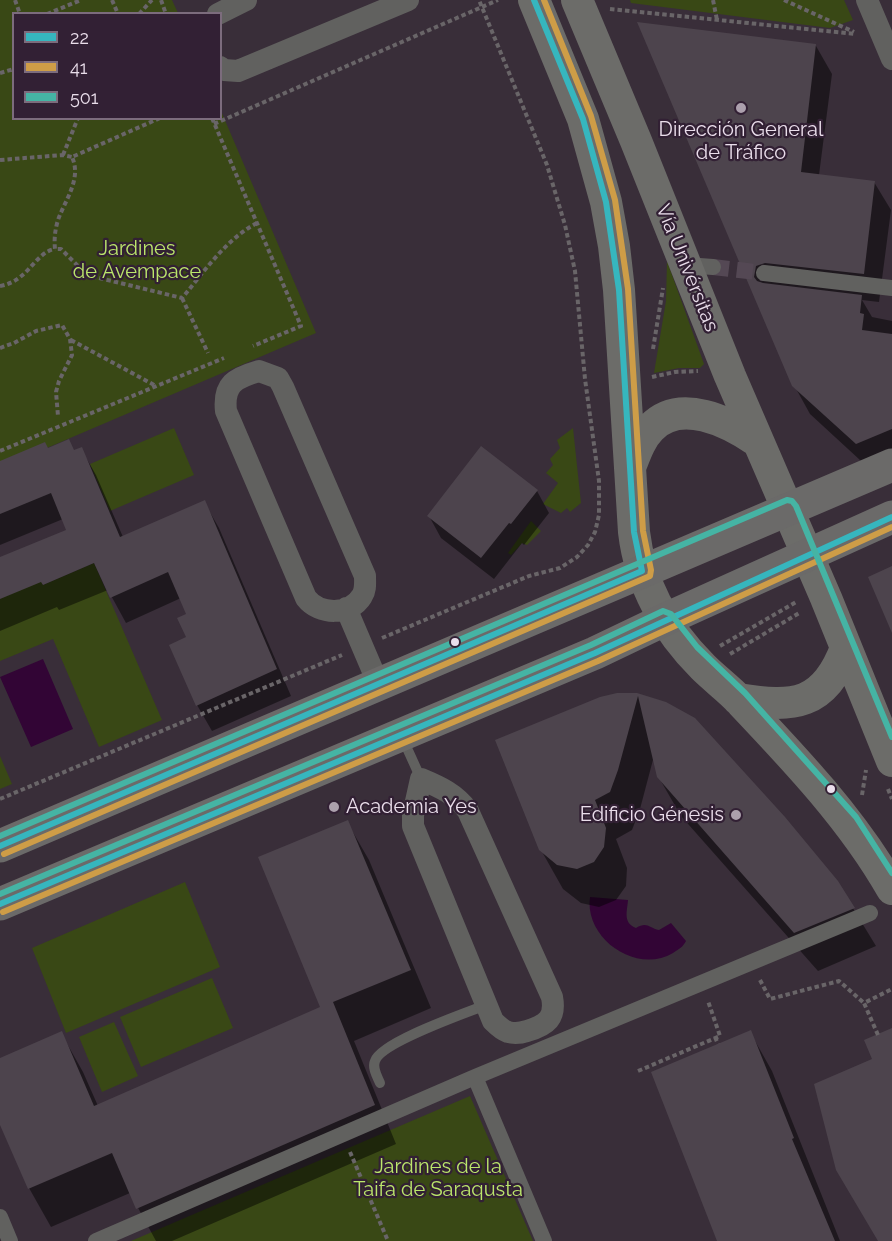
<!DOCTYPE html>
<html>
<head>
<meta charset="utf-8">
<style>
  body { margin:0 }
  #map { position:relative; width:892px; height:1241px; overflow:hidden; background:#392e39; font-family:Raleway,sans-serif }
  canvas { display:block }
  .legend { position:absolute; left:12px; top:12px; width:210px; height:108px; box-sizing:border-box; background:#322034; border:2px solid #7c6c7d; margin:0; padding:8px 10px; list-style:none; font-size:18px; color:#eadeeb }
  .legend li { display:flex; align-items:center; gap:12px; height:30px }
  .legend b { width:30px; border:2px solid #7c6c7d }
</style>
</head>
<body>
<div id="map">
<canvas width="892" height="1241"></canvas>
<ul class="legend">
<li><b style="height:8px;background:#36b6be"></b>22</li>
<li><b style="height:8px;background:#ce9d47"></b>41</li>
<li><b style="height:8px;background:#45b4a4"></b>501</li>
</ul>
</div>
<script>
const c = document.querySelector('canvas').getContext('2d');
c.lineJoin = 'round';
function fill(path, color) { c.fillStyle = color; c.fill(path, 'evenodd'); }
function stroke(path, color, width, dash) { c.strokeStyle = color; c.lineWidth = width; c.lineCap = dash ? 'butt' : 'round'; c.setLineDash(dash || []); c.stroke(path); }
function write(font, color, halo, rows, align = 'center') {
  c.font = font + ' Raleway,sans-serif'; c.lineWidth = 4.5; c.setLineDash([]); c.textBaseline = 'middle'; c.strokeStyle = halo; c.fillStyle = color; for (const [text, x, y, turn = 0] of rows) {
    c.save(); c.translate(x, y); c.rotate((+turn || 0) * Math.PI / 180); c.textAlign = isNaN(turn) ? turn : align; if (halo) c.strokeText(text, 0, 0); c.fillText(text, 0, 0); c.restore();
  }
}
const green = new Path2D(`
  M0,0H172L178,13L14,14V118H220L221,111L316,333L0,468Z
  M630,0H844L853,20L830,28L631,3Z
  M667,261L704,364L700,368H679L654,373L666,301Z
  M174,428L194,475L110,511L90,464Z
  M573,428L581,503L570,512L567,508L561,513L543,504L558,483L546,473L553,465L550,459L560,448L557,440Z
  M531,521L541,531L527,545L522,543L511,555L508,553Z
  M94,563L162,720L99,747L53,639L0,661V599L40,578L43,585Z
  M0,756L12,784L0,789Z
  M185,882L220,967L66,1033L32,948Z
  M212,978L233,1028L141,1067L120,1017Z
  M114,1022L138,1076L102,1092L79,1037Z
  M470,1096L533,1241H131Z`);
const water = new Path2D(`
  M43,659L73,729L31,747L0,677Z
  M590,897L628,900C627,912 623,923 636,928C647,921 649,928 659,930L671,923L686,941C683,947 679,949 673,953C636,975 584,938 590,897Z`);
const shadow = new Path2D(`
  M639,24L816,46L832,74L819,175L874,182L891,210L879,302L862,300L872,317L892,321V463L873,472L810,414L794,385Z
  M48,449L75,451L81,449L96,475L123,537L204,502L219,528L291,696L212,731L197,705L188,638V615L181,598L126,623L108,590L59,610L57,607L0,631V559L68,531L63,519L0,545V463Z
  M537,491L549,513L524,545L522,543L494,579L441,538L429,516Z
  M637,694L837,882L876,946L818,971L681,816L658,776L654,756L640,809L632,830L616,839L627,868L626,886L616,900L599,907L581,903L563,889L541,850Z
  M347,822L369,860L431,1008L354,1041L396,1144L172,1241H156L130,1193L51,1227L29,1188L0,1121V1059L61,1033L83,1072L98,1106L322,1008Z
  M750,1032L772,1071L840,1241H719Z`);
const building = new Path2D(`
  M637,22L816,44L801,172L875,181L864,274L765,263L756,266L754,277L757,281L763,283L862,295L860,313L864,314L862,330L892,334V429L856,444L792,386Z
  M69,439L74,450L82,447L120,537L205,500L277,669L196,706L169,645L186,637L177,618L186,614L168,572L110,598L94,563L43,585L41,582L0,599V557L66,530L51,493L0,514V461L45,442L48,448Z
  M481,446L538,490L511,524L509,523L481,558L427,516Z
  M892,566V633L868,577Z
  M617,693H637L666,702L695,718L785,817L838,881L855,908L794,933L657,777L638,696L618,770L610,792L595,800L606,828L604,847L594,862L577,869L557,865L539,850L495,740L600,697Z
  M348,820L411,970L333,1002L375,1105L136,1209L112,1153L28,1189L0,1125V1058L62,1031L94,1106L320,1007L258,857Z
  M892,1028V1241H878L836,1170L814,1084L872,1059L864,1040Z
  M751,1030L794,1138L792,1139L835,1241H717L651,1072Z`);
const pedestrianTunnel = new Path2D(`
  M713,267L764,273`);
const path = new Path2D(`
  M15,0L20,14
  M112,0L118,14
  M161,0L166,14
  M713,0L717,20
  M784,0L854,32
  M610,9L856,34
  M47,14L81,0
  M139,14L152,0
  M0,73L14,69
  M160,118L72,157C82,179 65,200 58,220C55,230 54,239 55,249H61L87,275L182,298C204,272 226,239 257,223
  M212,118L301,326L253,346
  M214,124L498,0
  M63,155L78,118
  M0,160L63,155L72,157
  M0,286C29,281 35,252 55,249
  M182,298L208,353
  M71,340L156,386
  M0,348L14,343L36,331L62,325L70,339L72,355L59,381L56,392L58,416
  M653,349L663,288
  M652,377L675,372L698,371
  M0,451L224,358
  M382,638L529,576L560,568L577,557L588,545L595,532L599,515V481L585,379L575,271L565,225L547,165L479,0
  M720,646L796,602
  M730,654L801,612
  M888,789L892,799
  M862,795L866,770
  M0,799L342,655
  M760,980L770,999L839,981L864,1003
  M878,1035L864,1003L892,989
  M715,1037L718,1044
  M638,1071L720,1036L708,1001
  M350,1152L388,1241`);
const service = new Path2D(`
  M402,737L421,779
  M380,1083C377,1076 372,1068 375,1061C381,1042 466,1013 486,1005`);
const pedestrian = new Path2D(`
  M686,265L713,267
  M764,273L892,288
  M475,1077L544,1241
  M0,1217L10,1241
  M96,1241L475,1077L870,913`);
const minor = new Path2D(`
  M867,0L892,59
  M218,14L246,0
  M220,67L224,70L238,71L408,0
  M259,371L278,378L283,387L365,576C365,583 366,590 362,596C350,616 319,615 306,598L226,411C223,384 235,378 259,371Z
  M346,608L378,683
  M421,779C440,787 456,794 468,811L552,997C556,1018 547,1025 527,1031C521,1033 515,1034 508,1032C502,1030 497,1025 493,1021L413,826V815Z`);
const secondary = new Path2D(`
  M534,0L583,119L606,202L614,246L619,290L634,532C640,584 666,630 703,667C715,679 729,689 740,701C794,758 853,820 892,889
  M577,0L636,141L730,376L826,598L892,761
  M631,465C636,452 641,438 651,428C680,397 729,422 757,441
  M738,699C794,708 824,706 846,648`);
const primary = new Path2D(`
  M0,846L892,465
  M0,904L595,653L664,620L892,517`);
const bus1 = new Path2D(`
  M0,846L642,571L634,532L619,290L606,202L583,119L534,0
  M0,904L595,653L892,517`);
const bus2 = new Path2D(`
  M4,854L650,576L651,570L643,531L628,289L615,200L591,116L544,0
  M3,912L598,661L892,527`);
const bus3 = new Path2D(`
  M0,836L787,500L792,501L796,506L892,737
  M0,894L591,645L663,611L671,614L697,647L745,693L856,817L892,873`);
const markers = [
  [741,108,6,"#aca0ad"],
  [455,642,5,"#eadeeb"],
  [831,789,5,"#eadeeb"],
  [334,807,6,"#aca0ad"],
  [736,815,6,"#aca0ad"]
];
const poiNames = [
  ["Dirección General",741,130],
  ["de Tráfico",741,153],
  ["Academia Yes",346,807,"left"],
  ["Edificio Génesis",724,815,"right"]
];
const parkNames = [
  ["Jardines",137,249],
  ["de Avempace",137,272],
  ["Jardines de la",438,1167],
  ["Taifa de Saraqusta",438,1190]
];
const streetNames = [
  ["Vía Univérsitas",687,268,68]
];
fill(green, '#394815');
fill(water, '#320535');
fill(shadow, '#0007');
fill(building, '#4d444d');
stroke(pedestrianTunnel, '#544854', 16, [16, 8]);
stroke(path, '#696568', 4, [4.5, 3]);
stroke(service, '#61615f', 10);
stroke(pedestrian, '#61615f', 16);
stroke(minor, '#61615f', 22);
stroke(secondary, '#6c6c69', 32);
stroke(primary, '#6b6a69', 33);
stroke(bus1, '#36b6be', 6);
stroke(bus2, '#ce9d47', 6);
stroke(bus3, '#45b4a4', 6);
for (const [x, y, r, color] of markers) { const dot = new Path2D(); dot.arc(x, y, r, 0, 2 * Math.PI); c.fillStyle = color; c.fill(dot); stroke(dot, '#322034', 2); }
write('20px', '#eadeeb', '#322034', poiNames);
write('20px', '#bbe66b', '#322034', parkNames);
write('20px', '#eadeeb', '#322034', streetNames);
</script>
</body>
</html>
